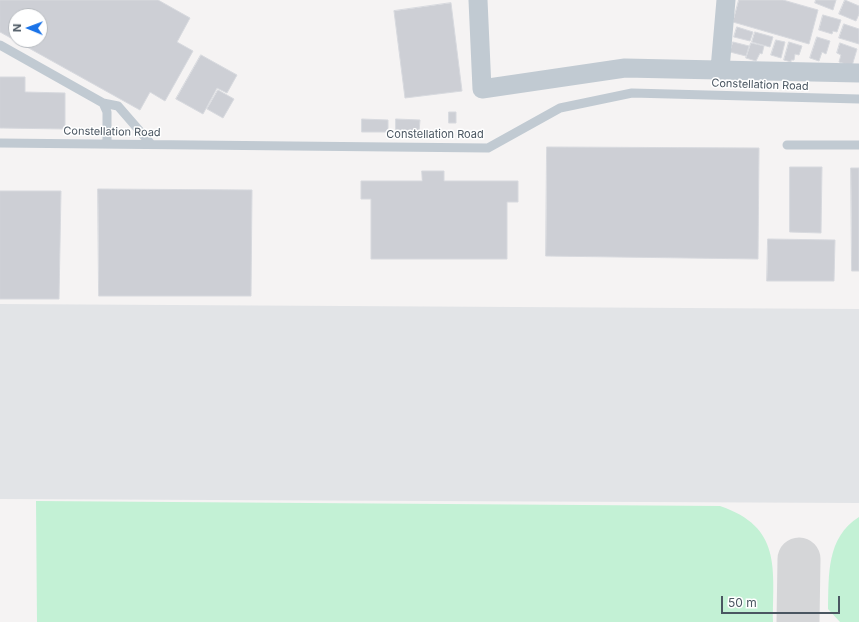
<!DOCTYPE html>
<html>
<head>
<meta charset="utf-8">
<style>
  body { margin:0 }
  #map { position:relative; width:859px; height:622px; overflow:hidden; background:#f5f3f3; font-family:Inter,sans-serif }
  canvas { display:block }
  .north { position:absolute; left:8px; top:8px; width:40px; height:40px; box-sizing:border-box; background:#fff; border:1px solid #b7bbc0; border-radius:50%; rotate:271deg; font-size:11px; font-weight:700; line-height:16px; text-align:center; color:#4a5661 }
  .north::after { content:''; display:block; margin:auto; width:14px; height:18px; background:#1a73e8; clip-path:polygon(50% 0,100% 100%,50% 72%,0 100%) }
  .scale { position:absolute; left:721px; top:596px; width:119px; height:18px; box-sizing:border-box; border:2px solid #4a5661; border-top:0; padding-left:5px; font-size:12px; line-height:14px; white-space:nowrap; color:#4a5661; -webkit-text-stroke:3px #fff; paint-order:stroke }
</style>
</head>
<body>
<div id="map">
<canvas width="859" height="622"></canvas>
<div class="north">N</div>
<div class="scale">50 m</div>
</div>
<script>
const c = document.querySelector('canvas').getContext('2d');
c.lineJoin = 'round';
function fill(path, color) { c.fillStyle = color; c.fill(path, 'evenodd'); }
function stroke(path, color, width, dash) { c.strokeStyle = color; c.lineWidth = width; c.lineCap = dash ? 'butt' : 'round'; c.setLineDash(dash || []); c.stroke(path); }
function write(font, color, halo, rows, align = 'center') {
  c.font = font + ' Inter,sans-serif'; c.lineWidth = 3; c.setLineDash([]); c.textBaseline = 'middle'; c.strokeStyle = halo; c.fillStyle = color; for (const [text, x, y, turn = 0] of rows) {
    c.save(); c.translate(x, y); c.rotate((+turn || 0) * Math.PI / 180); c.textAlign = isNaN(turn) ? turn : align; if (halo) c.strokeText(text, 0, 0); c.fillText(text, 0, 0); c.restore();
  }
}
const airport = new Path2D(`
  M0,304L859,309V503L0,499Z`);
const green = new Path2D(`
  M36,501L720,506C782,527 773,568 773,622H37Z
  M859,517V622H840L828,609C829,575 826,538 859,517Z`);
const taxiway = new Path2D(`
  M798,622L799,559`);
const building = new Path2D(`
  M0,0H158L190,18L177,42L193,51L165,101L150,92L140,110L0,32ZM16,16H40V40H16Z
  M739,0H783L818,10L809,44L733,22Z
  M816,0H836L833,10L815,3Z
  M845,0L859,6V14L856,21L839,14Z
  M451,3L462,91L405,98L394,11Z
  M823,15L841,20L837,32L833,31L832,34L819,30Z
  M844,24L859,29V44L839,38Z
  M737,27L753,32L750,41L734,37Z
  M755,32L773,37L770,47L752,42Z
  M817,37L830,41L826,54L822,52L819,61L810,58Z
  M776,40L785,42L781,58L771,55Z
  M733,42L749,46L746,56L730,52Z
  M789,42L802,46L799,55L795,54L794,60H791V62L784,60Z
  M751,43L764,46L762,54L760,53L756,61L746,58Z
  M840,43L857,49L852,66L839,62L841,55L837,53Z
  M201,55L237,75L227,93L217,88L203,114L176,99Z
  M0,77H25V92L65,93V129L0,128Z
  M218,90L234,99L223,118L207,109Z
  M449,112H456V123H449Z
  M362,119L388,120V132H362Z
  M396,119L420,120L419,132H396Z
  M547,147L759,148L758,259L546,256Z
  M790,167H822L821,233L790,232Z
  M851,168H859V271H852Z
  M422,171H444V181H518V202H507V259H371V199H361V181H422Z
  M98,189L252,190L251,296H99Z
  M0,191H61L59,299H0Z
  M768,239L835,240L834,281H767Z`);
const lane = new Path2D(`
  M0,45L103,103L118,106L151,144
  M103,103L107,112V143
  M0,143L488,148L560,108L632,93L859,99
  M787,145H859`);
const street = new Path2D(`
  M478,0L482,89L625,68L859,73
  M720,69L726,0`);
const streetNames = [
  ["Constellation Road",760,85,2],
  ["Constellation Road",112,132,1],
  ["Constellation Road",435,135]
];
fill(airport, '#e2e4e7');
fill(green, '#c3f1d5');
stroke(taxiway, '#d5d6d8', 43);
fill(building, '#cdcfd5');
stroke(building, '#d7d9de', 1);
stroke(lane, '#c1cad2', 9);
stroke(street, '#c1cad2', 19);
write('11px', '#4a5661', '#fff', streetNames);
</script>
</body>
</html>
